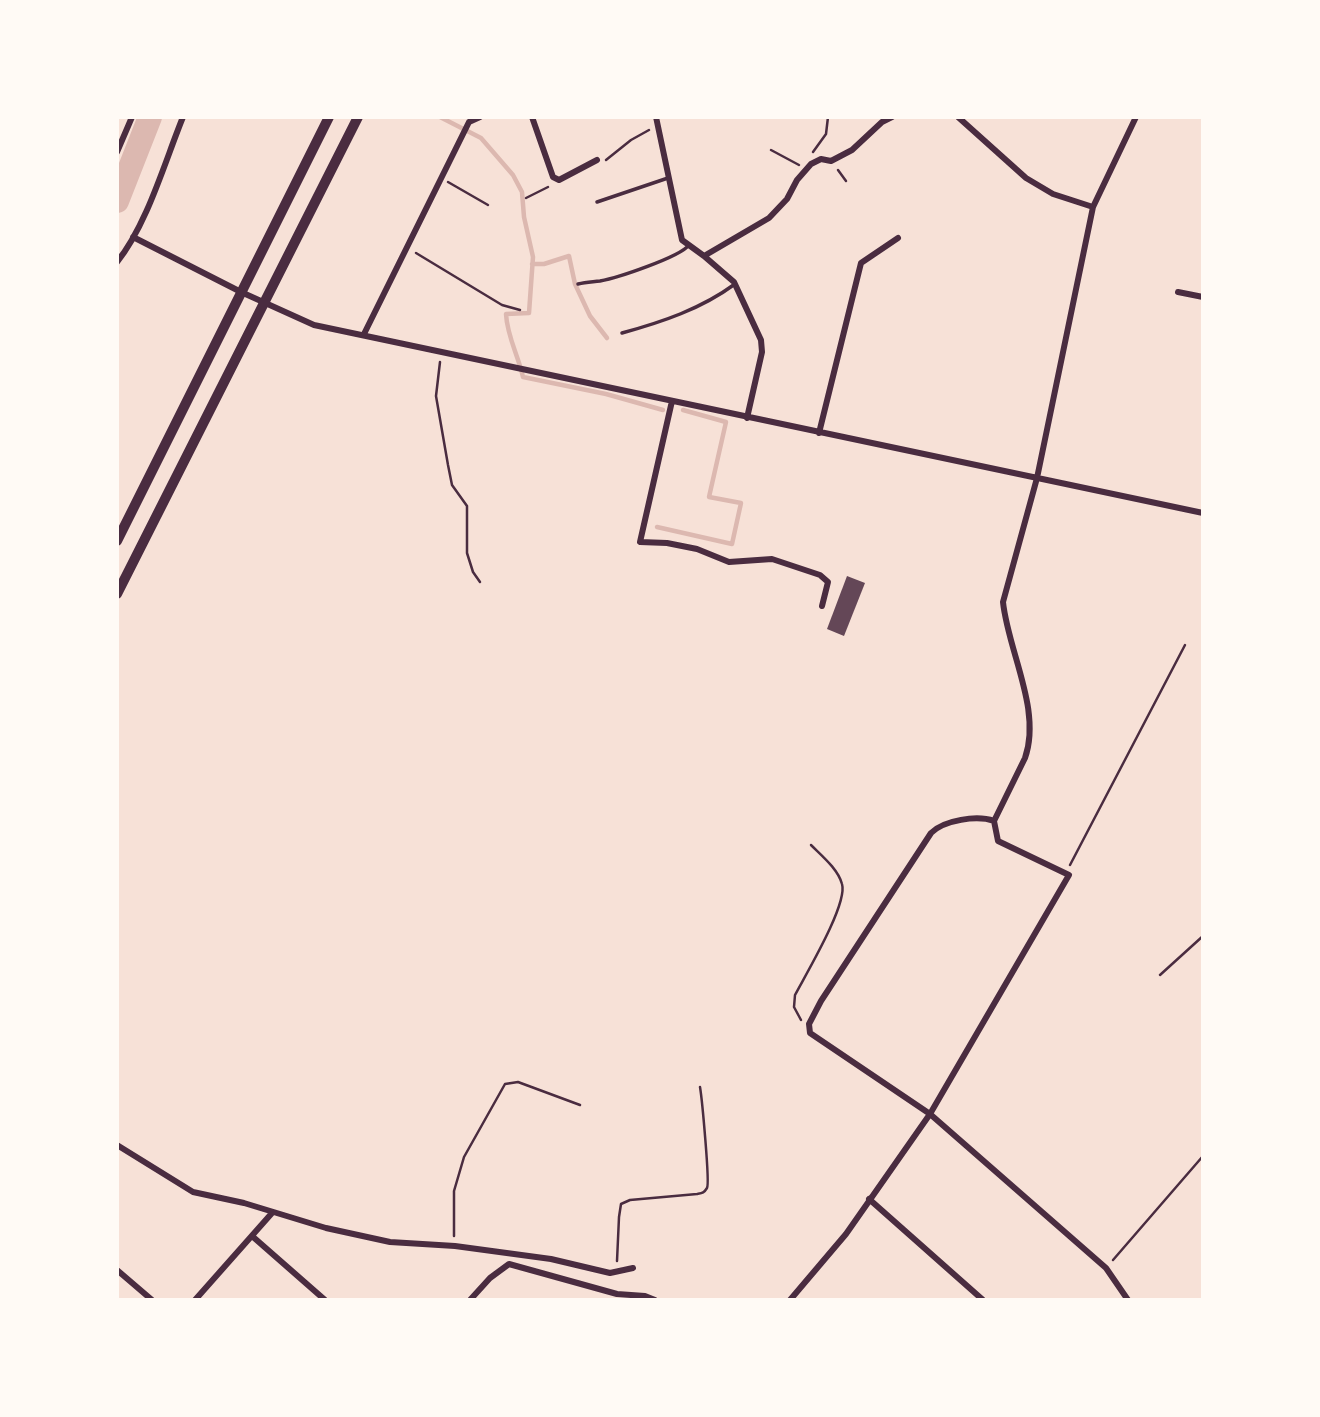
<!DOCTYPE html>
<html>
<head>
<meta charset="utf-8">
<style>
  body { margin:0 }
  #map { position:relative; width:1320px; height:1417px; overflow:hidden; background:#f7e1d7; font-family:Mulish,sans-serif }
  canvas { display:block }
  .frame { position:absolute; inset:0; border:119px solid #fffaf5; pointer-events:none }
</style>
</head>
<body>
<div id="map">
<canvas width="1320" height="1417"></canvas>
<div class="frame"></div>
</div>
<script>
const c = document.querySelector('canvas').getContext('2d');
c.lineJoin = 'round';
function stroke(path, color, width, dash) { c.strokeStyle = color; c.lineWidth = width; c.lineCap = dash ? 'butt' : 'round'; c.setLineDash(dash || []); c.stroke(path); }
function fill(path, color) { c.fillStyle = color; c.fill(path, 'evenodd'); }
const stream = new Path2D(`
  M440,117L481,138L513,175L522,192L524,217L533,257L529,313L506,314C507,336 518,355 523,377L606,394L663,410
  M532,264H544L569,256L575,284L590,316L607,338
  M657,527L732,544L741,503L709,497L726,422L683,410`);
const river = new Path2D(`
  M117,201L150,117`);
const building = new Path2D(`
  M847,576L865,583L844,636L827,629Z`);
const path = new Path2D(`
  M771,150L799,165
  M813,152L826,134L828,117
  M606,160L631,140L649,130
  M838,170L846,181
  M448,182L488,205
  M526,198L548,187
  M416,253L502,305L520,310
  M440,362L436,396L448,465L452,485L467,506V553L473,572L480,582
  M1070,865L1185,645
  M1160,975L1203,936
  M801,1020L794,1007L795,995C806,974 848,904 842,884C838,869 822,856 811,845
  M454,1236V1191L464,1157L505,1084L518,1082L580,1105
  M1113,1260L1203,1156
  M617,1261L619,1217L621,1204L630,1200L697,1194C702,1193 704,1193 707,1188C710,1183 702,1099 700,1087`);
const service = new Path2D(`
  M597,202L668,178
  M578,284C586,282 592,282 600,281C617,278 680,257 689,245
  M622,333C662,322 701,309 735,284`);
const minor = new Path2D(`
  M532,117L553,177L559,180L597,160
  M656,117L682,240L704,256L769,218L787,199L797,180L811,164L821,159L831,161L852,150L882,122L892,117
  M958,117L1026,178L1053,194L1093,207
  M117,152L132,117
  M133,237L241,292L314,325L1203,513
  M704,256L734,282L761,340L762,352L747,418
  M117,262C147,225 165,161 183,117
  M1178,292L1203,297
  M364,334L469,122L480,117
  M672,401L640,542L667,543L697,549L729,562L772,559L820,575L828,582L822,606
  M819,433L861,263L898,238
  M994,821C977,815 944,820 931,833L821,1001L809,1024L810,1033L930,1114L1106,1268L1128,1300
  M117,1145L193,1192L244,1203L326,1228L390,1242L455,1246L551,1259L610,1273L633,1268
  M869,1199L983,1300
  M252,1236L325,1300
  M117,1270L152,1300
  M195,1300L272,1213
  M470,1300L490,1278L509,1264L617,1294L645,1296L655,1300
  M790,1300L846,1234L930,1114L1069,875L998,841L994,821L1025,758C1042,710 1008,651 1003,602L1037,478L1093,207L1136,117`);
const primary = new Path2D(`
  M117,541L329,117
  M117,594L358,117`);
stroke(stream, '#dcb8b0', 4.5);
stroke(river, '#dcb8b0', 24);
fill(building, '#644757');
stroke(path, '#4a2c40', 2.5);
stroke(service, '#4a2c40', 3.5);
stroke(minor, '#4a2c40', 6);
stroke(primary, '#4a2c40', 10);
</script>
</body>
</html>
